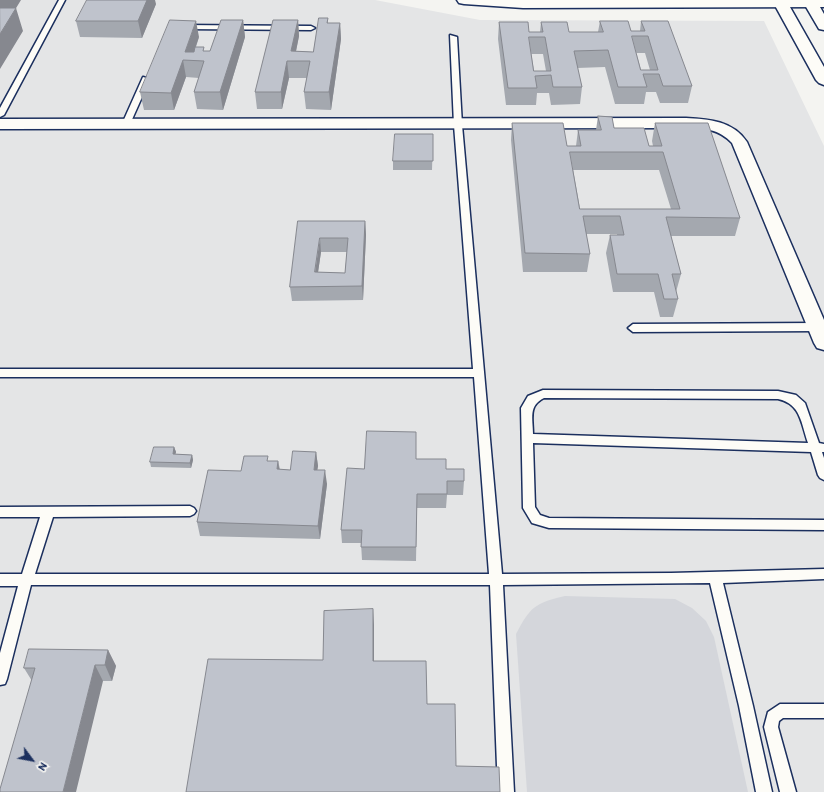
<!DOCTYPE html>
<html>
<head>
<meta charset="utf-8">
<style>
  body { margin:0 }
  #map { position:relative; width:824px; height:792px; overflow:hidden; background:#f4f4f1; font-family:Itim,sans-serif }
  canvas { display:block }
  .north { position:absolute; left:12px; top:740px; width:40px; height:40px; -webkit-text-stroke:3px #fdfcf7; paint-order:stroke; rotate:122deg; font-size:11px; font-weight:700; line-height:16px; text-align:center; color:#1b2f5e }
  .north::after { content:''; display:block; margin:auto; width:14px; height:18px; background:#1b2f5e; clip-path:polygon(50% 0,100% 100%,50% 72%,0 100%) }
</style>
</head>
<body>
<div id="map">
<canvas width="824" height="792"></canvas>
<div class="north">N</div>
</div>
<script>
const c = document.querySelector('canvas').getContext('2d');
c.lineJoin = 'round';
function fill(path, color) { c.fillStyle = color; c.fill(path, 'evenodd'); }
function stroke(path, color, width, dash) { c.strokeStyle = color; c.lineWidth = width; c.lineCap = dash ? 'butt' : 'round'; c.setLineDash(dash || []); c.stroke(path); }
const built = new Path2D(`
  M0,0H375L480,20L764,21L824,146V792H0Z`);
const green = new Path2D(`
  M565,596L675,599L692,608L706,621L714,637L748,792H527L516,634C530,607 535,603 565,596Z`);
const service = new Path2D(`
  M59,0H65L4,115L0,117V108Z
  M181,25L311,26L315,28L311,30L184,29H181Z
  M450,35L457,37L462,125L502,574L671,573L824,569V579L723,583L753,706L772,792H756L739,706L710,583L503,585L514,792H498L490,585H31L7,679L5,684L0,685V653L18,586H0V574H22L40,517H0V507L190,506L194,508L196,511L194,514L190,516L53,517L35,574H489L474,377H0V369H473L454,125Z
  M143,77L150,79L130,124L129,126H123L122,124Z
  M818,323L823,327L818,331L633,332L628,328L633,324Z
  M543,390L778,391L796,395L805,403L819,443L824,444V452H822L824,458V480L820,478L818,475L811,452L533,443L535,507L540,515L549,518L824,520V530L549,528L532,523L523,508L521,408L528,396ZM544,398L778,399C801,404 801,423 808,443L533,434C533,418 528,406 544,398Z
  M780,704H824V718H783L779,721L778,727L796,792H780L764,727L768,712Z`);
const minor = new Path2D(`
  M686,118C709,119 733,121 747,142L824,320V350L817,348L814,343L732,143C719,129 704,128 686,128L0,129V119Z`);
const tertiary = new Path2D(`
  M457,0H824V7L523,8L464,4L459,3Z`);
const secondary = new Path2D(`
  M772,0H786L824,67V85L819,83L816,80Z
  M802,0H816L824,14V30L819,29Z`);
const wall = new Path2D(`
  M156,4L142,38L80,37L76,21Z
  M328,18V23H340L341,39L331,110L306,109L304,92L307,78H289L282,109H257L255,92L298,20L299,36L296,51L313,52Z
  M243,20L245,37L223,110L197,109L194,92L199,78L186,77L174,110H144L140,92L199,37L196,47L204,51H210Z
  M600,21L631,31H640L641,21L692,86L688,103H660L656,92H646L644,104H615L605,67L577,68L582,87L580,104L551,105L549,93H537L536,105H506L498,39L499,22L529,32H540L541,22L569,32H598ZM636,53H645L650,70H641ZM531,54H543L546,71H534Z
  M598,116L614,128L649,146H653L652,141L655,123L740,218L735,236H671L681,274L676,292L678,299L673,317H660L654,292H613L606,253L610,235H617V234H586L590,254L587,272H523L511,140L512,123L567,146H576L578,130H596ZM573,170H659L671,209H580Z
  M433,134L432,170H393V161Z
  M298,221H365L366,235L363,300L292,301L290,287ZM321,252H347L345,273L318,272Z
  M174,447L176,452L175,454L192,455L193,460L191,468L151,467L150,462Z
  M316,452L318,466L317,470L327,484L320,539L200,536L197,522L241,471L269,461H278L280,469L290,470Z
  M416,459L446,469L464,481L463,495H447L446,508H417L416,561L362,560L361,543H342L341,530L364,469Z
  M108,650L116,666L112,681H32L24,668Z`);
const shadedWall = new Path2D(`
  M0,0H21L2,31L0,25Z
  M146,0H155L156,4L142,38L138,21Z
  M16,8L23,31L0,69V34Z
  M243,20L245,37L223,110L220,92Z
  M298,20L299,36L294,61L291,51Z
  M196,21L199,37L191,60L185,52Z
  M340,23L341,39L331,110L329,92Z
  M183,60L186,77L174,110L171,93Z
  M287,61L289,78L282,109L281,92Z
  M365,221L366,235L363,300L362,286Z
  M320,238L321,252L316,286L315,272Z
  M174,447L176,452L174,459L173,454Z
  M316,452L318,466L315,484L314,470Z
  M192,455L193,460L191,468L190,463Z
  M278,461L280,475L277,469Z
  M325,470L327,484L320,539L318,526Z
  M373,609L374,625V677L373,661Z
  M108,650L116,666L112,681L105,665Z
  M95,665L103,681L76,792H63Z`);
const building = new Path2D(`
  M87,0H147L138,21H76Z
  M0,8H16L0,34Z
  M319,18H328L327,23H340L329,92H304L310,61H287L281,92H255L273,20H298L291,51L313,52Z
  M170,20L196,21L185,52H194L195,47H204L203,51H210L221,20H243L220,92H194L204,61L183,60L171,93L140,92Z
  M600,21H628L631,31H645L641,21H668L692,86H663L659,74H643L647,87H618L608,50L574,51L582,87H553L551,75L535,76L537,88H508L499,22H528L529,32H543L541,22H567L569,32H603ZM632,36H648L658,70H641ZM529,37H545L551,71H534Z
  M598,116L612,117L614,128H644L649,146H662L655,123H708L740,218L666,217L681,274H672L678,299H664L658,274H617L610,235H624L620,216H583L590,254L525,253L512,123H563L567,146H581L578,130H601ZM570,152H663L680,209H580Z
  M395,134H433V161H393Z
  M298,221H365L362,286L290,287ZM320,238H348L345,273L315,272Z
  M367,431L416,432V459H446V469H464V481H447V494H417L416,547H361L362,530H341L347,468L364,469Z
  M154,447H174L173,454L192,455L190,463L150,462Z
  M293,451L316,452L314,470H325L318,526L197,522L208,470L241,471L244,456H268L267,461H278L277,469L290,470Z
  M373,609V661H426L427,704H455L456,766L499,767L500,792H186L208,659L323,660L324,611Z
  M29,649L108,650L105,665H95L63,792H0V789L35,668H24Z`);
fill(built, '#e4e5e6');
fill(green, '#d4d6db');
stroke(service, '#1b2f5e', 3);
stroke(minor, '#1b2f5e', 3);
stroke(tertiary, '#1b2f5e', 3);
stroke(secondary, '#1b2f5e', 3);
fill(service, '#fdfcf7');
fill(minor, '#fdfcf7');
fill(tertiary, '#fdfcf7');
fill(secondary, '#fdfcf7');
fill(wall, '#a4a8af');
fill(shadedWall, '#86888f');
fill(building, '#bfc3cc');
stroke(building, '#86888f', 1);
</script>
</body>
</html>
